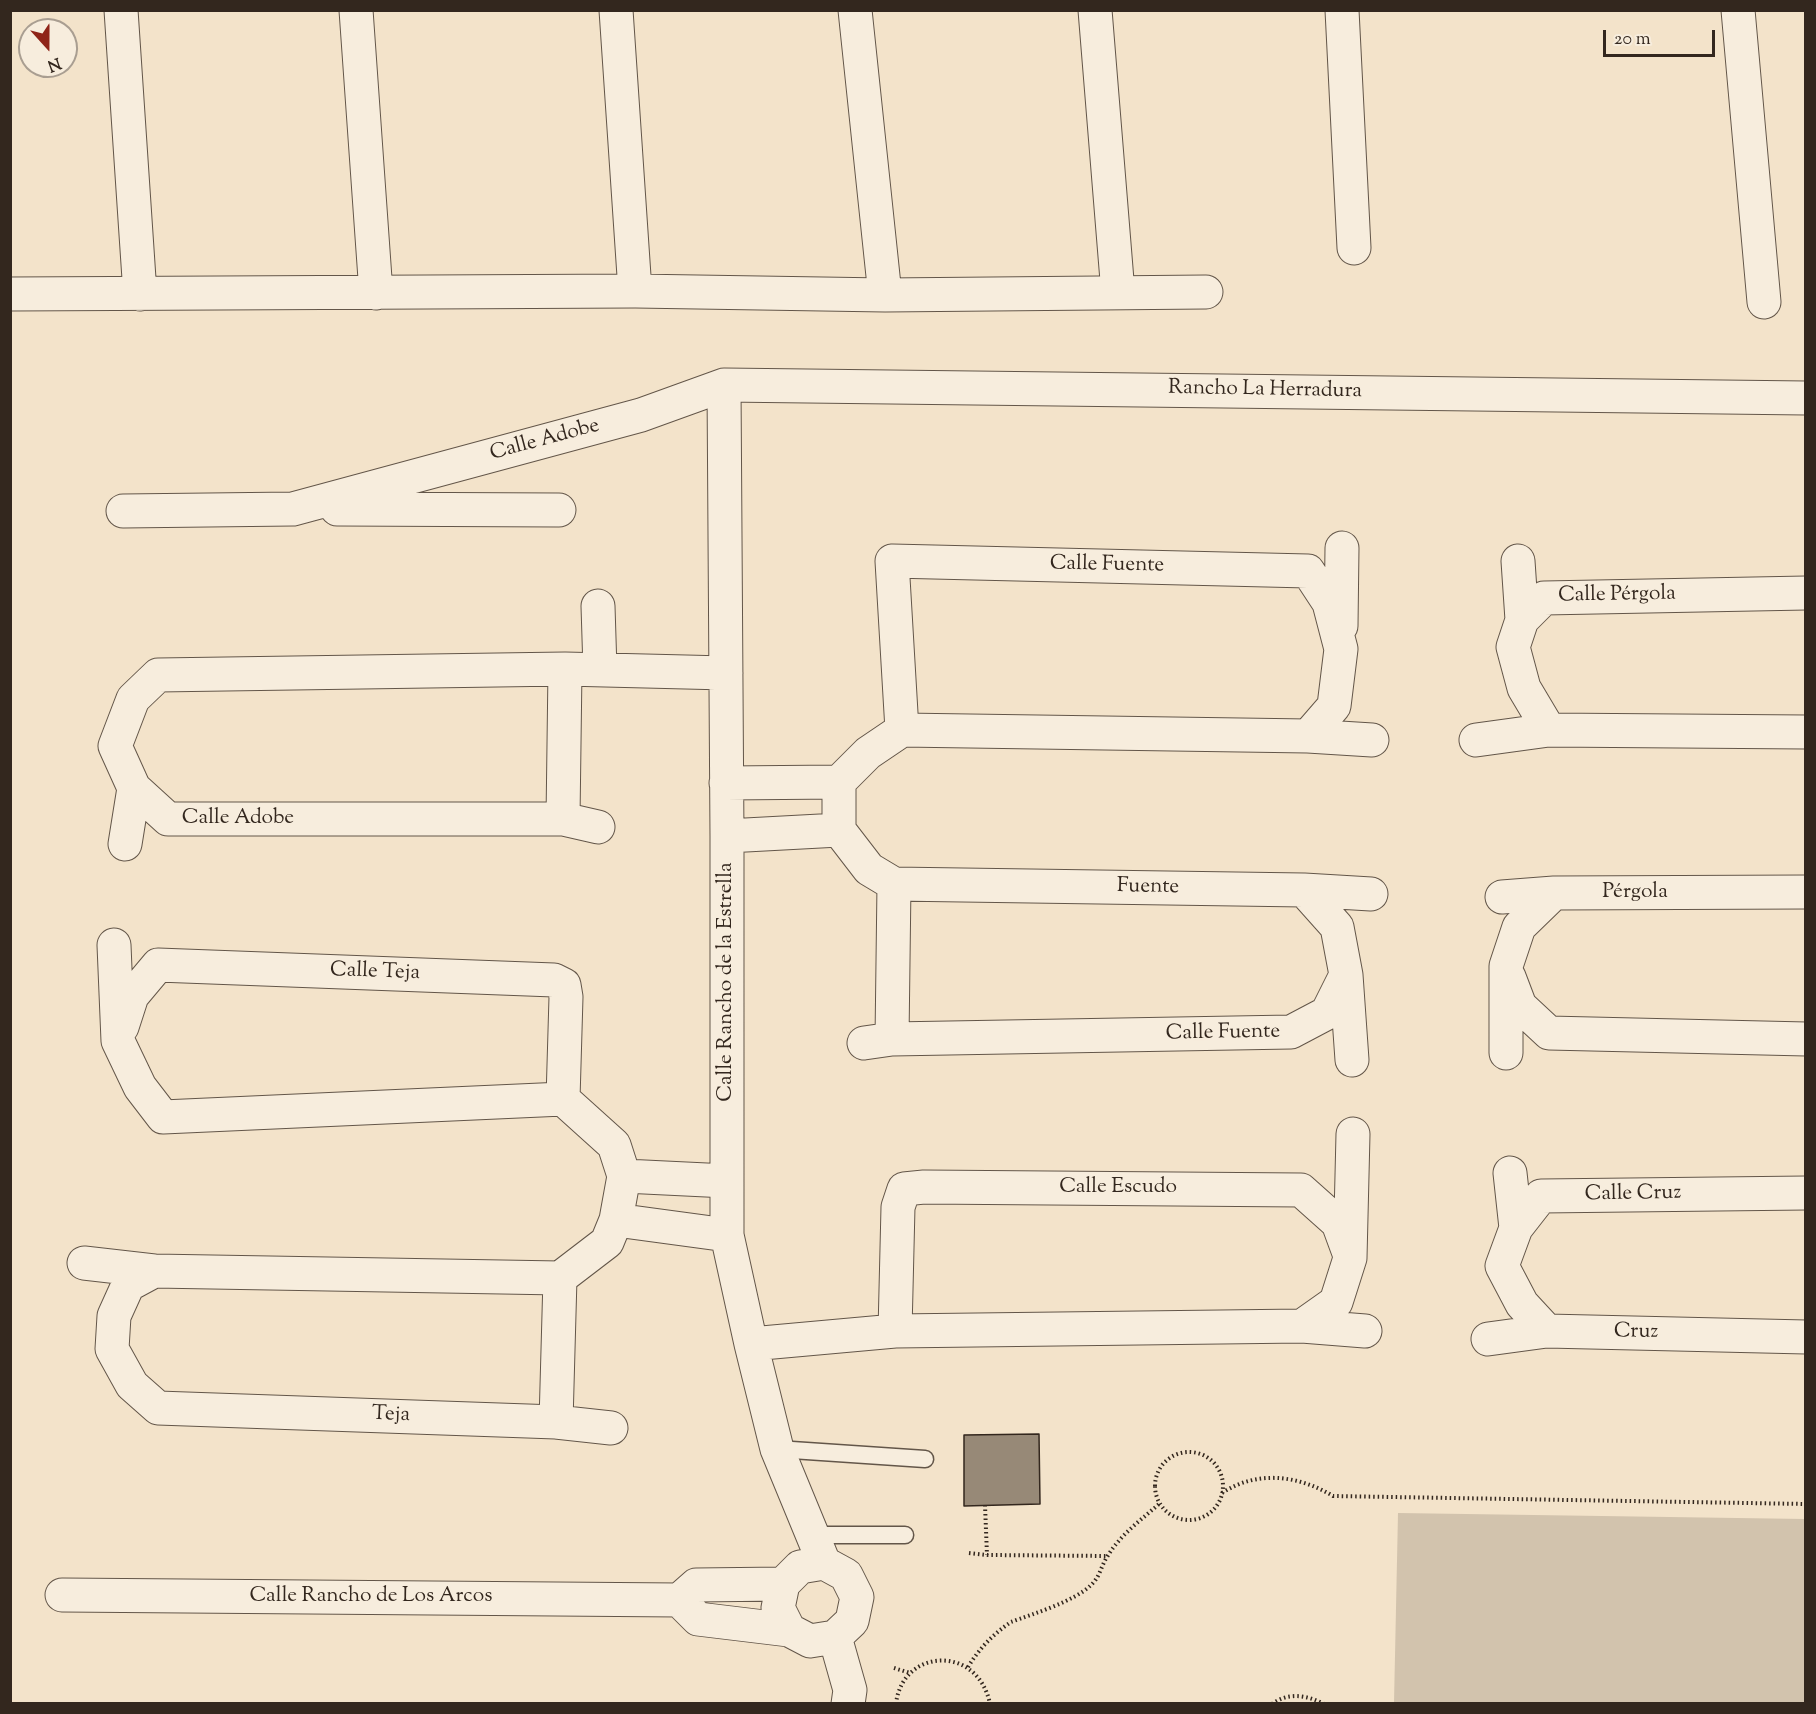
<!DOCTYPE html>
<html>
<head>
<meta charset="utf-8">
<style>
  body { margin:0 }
  #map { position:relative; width:1816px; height:1714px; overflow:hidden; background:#f3e3ca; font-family:"Sorts Mill Goudy",serif }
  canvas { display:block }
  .frame { position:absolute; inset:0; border:12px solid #33271e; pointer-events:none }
  .north { position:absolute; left:18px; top:18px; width:60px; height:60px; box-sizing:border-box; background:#f7eddd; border:2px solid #a99e91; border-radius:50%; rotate:159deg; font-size:16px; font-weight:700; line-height:24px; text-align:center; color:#33271e }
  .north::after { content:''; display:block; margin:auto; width:21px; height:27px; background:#8f2418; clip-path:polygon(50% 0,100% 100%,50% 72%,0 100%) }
  .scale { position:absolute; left:1603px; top:30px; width:112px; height:27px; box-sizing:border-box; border:3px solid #33271e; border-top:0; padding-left:8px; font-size:18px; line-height:21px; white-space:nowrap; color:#33271e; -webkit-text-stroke:4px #f7eddd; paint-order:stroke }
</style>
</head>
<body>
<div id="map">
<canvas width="1816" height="1714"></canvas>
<div class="frame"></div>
<div class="north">N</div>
<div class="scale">20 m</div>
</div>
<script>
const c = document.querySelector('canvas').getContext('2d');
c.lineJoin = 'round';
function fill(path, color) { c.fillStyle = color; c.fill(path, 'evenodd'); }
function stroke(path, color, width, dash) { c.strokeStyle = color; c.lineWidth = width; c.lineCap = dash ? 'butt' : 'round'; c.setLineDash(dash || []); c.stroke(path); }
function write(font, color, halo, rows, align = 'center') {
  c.font = font + ' "Sorts Mill Goudy",serif'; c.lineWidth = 4.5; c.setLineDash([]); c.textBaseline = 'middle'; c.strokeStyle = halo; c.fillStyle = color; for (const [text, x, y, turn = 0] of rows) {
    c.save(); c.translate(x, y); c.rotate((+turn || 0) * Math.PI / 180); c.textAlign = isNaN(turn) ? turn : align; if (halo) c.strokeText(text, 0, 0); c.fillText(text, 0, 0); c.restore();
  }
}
const green = new Path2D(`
  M1398,1513L1805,1519V1703H1394Z`);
const building = new Path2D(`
  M1039,1434L1040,1504L964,1506V1435Z`);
const path = new Path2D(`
  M1155 1486a34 34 0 1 1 68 0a34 34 0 1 1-68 0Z
  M1222,1493C1257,1470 1298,1475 1333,1496L1806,1504
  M985,1505L987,1555
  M969,1553L987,1555L1107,1556
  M968,1667C979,1649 993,1634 1011,1622C1033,1614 1075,1601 1091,1585C1100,1577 1101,1566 1107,1557C1120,1535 1141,1520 1159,1504
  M894,1668L910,1673
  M896,1704C902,1648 978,1644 990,1704
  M1272,1704C1288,1692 1307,1695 1324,1704`);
const service = new Path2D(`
  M777,1449L925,1459
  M812,1535H905`);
const minor = new Path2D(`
  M121,10L140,294
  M356,10L376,293
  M616,10L635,291
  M855,10L885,295
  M1095,10L1118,293
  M1342,10L1354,248
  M1738,10L1764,302
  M10,294L635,291L885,295L1206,292
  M724,385L727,836V1235L751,1344L777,1449L824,1563
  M337,509L559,510
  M123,511L293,509L641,415L724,385L1806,398
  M1518,561L1522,620
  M1806,593L1544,598L1522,620L1513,647L1524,688L1549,730L1806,732
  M598,606L600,670
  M1341,626L1342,548
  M902,730L892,561L1308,571L1329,603L1341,649L1334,706L1308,736L902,730L868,753L839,782V830L869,869L894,884L1304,890L1337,927L1346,975L1352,1060
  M1308,736L1372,740
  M1476,740L1549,730
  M726,783L839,782
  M563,819L565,669
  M598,827L563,819H168L134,788L115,746L133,699L158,675L565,669L726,673
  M727,836L839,830
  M125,844L134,788
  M1304,890L1371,894
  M1502,897L1554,893
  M114,945L118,1041L140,1087L163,1117L563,1099L614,1145L624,1176L616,1220L607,1242L560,1278L154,1271L128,1285L114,1316L112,1349L132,1385L158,1408L556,1422L611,1428
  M1509,977L1520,1006L1549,1033L1806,1039
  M122,1027L132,996L158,965L554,980L564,985L566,997L563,1099
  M892,1039L894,884
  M864,1043L892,1039L1291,1032L1327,1013L1346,975
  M1506,1053V966L1519,927L1554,893L1806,892
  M1510,1173L1516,1228
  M624,1176L727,1181
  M1806,1193L1541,1196L1516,1228L1502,1266L1522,1304L1547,1331L1806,1337
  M616,1220L727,1235
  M84,1263L154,1271
  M1302,1326L1365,1331
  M895,1331L898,1207L904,1189L924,1187L1301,1190L1338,1223L1349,1253
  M1488,1339L1547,1331
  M751,1344L895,1331L1302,1326L1336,1302L1350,1258L1353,1134
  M556,1422L560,1278
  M824,1563L846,1575L857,1597L852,1621L835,1637L810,1641L789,1630L778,1608L783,1584L800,1567Z
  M62,1595L679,1600L696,1585L783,1584
  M679,1600L698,1619L789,1630
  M835,1637L850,1690L848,1704`);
const streetNames = [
  ["Rancho La Herradura",1265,391,1],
  ["Calle Adobe",545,441,-15],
  ["Calle Fuente",1107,566,1],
  ["Calle Pérgola",1617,596,-1],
  ["Calle Adobe",238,819],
  ["Fuente",1148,888,1],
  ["Pérgola",1635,893],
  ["Calle Teja",375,973,2],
  ["Calle Rancho de la Estrella",727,982,-90],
  ["Calle Fuente",1223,1034,-1],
  ["Calle Escudo",1118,1188],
  ["Calle Cruz",1633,1195,-1],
  ["Cruz",1636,1333,1],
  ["Teja",391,1416,2],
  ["Calle Rancho de Los Arcos",371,1597]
];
fill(green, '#d2c3ad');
fill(building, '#978977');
stroke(building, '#33271e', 1.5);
stroke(service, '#635649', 19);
stroke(minor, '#635649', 35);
stroke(path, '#33271e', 4, [1.5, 3]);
stroke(service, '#f7eddd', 16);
stroke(minor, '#f7eddd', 33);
write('21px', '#33271e', '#f7eddd', streetNames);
</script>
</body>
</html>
